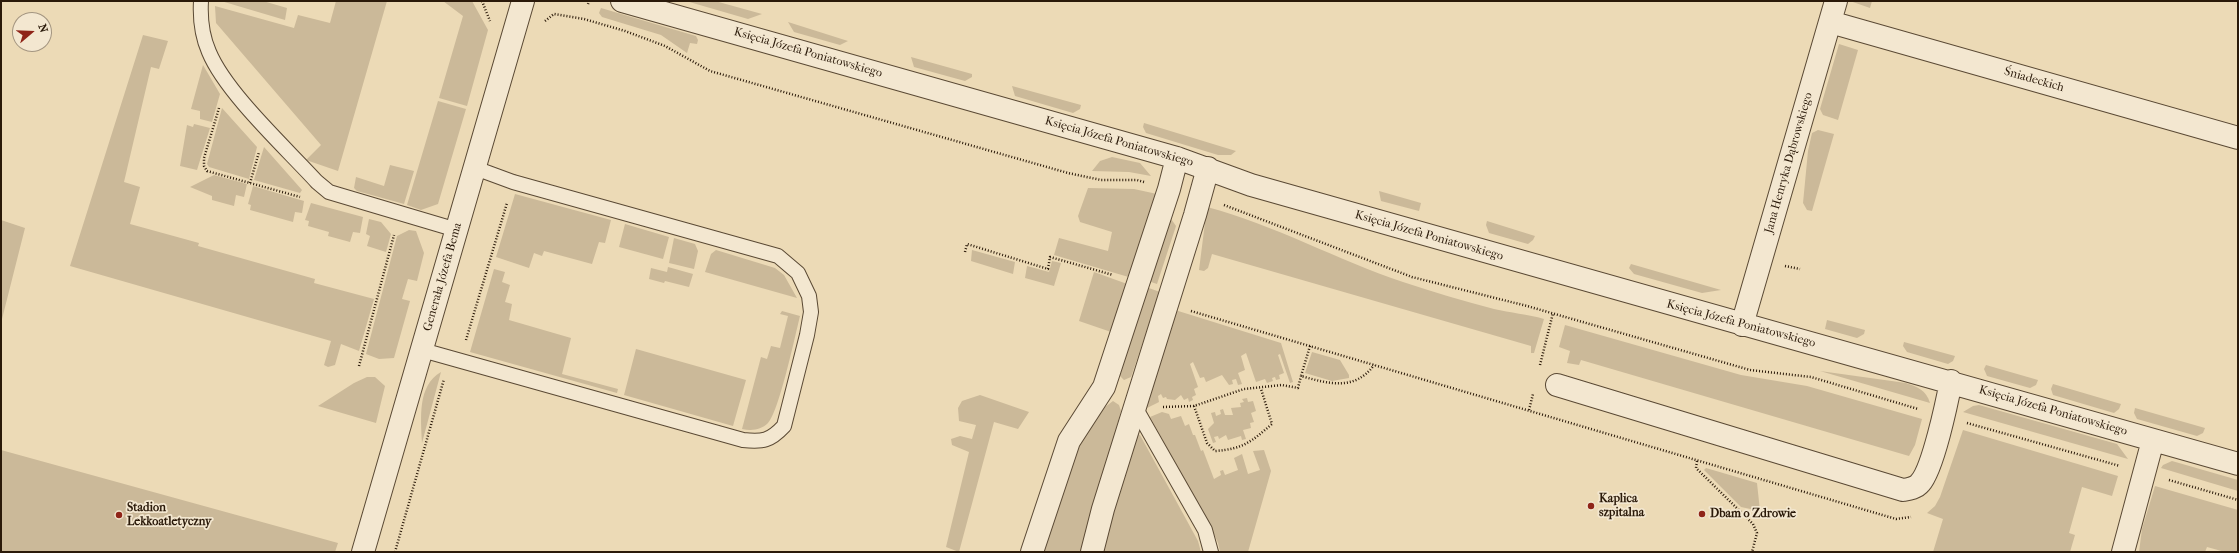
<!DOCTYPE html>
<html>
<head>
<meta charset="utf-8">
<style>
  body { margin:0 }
  #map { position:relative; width:2239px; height:553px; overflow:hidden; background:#ecdab6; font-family:"IM FELL French Canon",serif }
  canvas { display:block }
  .frame { position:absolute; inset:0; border:2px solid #2a1909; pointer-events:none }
  .north { position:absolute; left:12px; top:12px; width:40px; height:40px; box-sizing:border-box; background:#f3e7d0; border:1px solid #a39580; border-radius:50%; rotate:71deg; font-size:11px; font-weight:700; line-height:16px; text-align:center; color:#2a1909 }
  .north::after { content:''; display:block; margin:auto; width:14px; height:18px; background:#8f2418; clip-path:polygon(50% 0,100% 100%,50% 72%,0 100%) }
</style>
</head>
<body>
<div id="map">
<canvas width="2239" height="553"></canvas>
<div class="frame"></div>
<div class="north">N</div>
</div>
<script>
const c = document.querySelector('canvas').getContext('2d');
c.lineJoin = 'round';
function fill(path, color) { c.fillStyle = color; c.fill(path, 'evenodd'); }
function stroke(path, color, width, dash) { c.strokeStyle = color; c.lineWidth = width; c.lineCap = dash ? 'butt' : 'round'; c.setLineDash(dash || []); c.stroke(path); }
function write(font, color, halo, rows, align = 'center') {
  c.font = font + ' "IM FELL French Canon",serif'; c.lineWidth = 3.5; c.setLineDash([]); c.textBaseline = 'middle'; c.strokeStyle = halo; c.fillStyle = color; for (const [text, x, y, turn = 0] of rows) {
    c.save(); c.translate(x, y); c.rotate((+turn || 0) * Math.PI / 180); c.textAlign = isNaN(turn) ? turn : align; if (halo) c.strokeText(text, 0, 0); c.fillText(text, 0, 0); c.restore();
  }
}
const green = new Path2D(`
  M221,1H263L287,8L285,20Z
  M336,1H387L338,171L306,160L321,145L216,23L215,6L294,28L298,15L330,23Z
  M443,1H472L488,30L467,106L439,98L463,16Z
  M686,1H715L762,14L748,19Z
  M1850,1H1872L1870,8Z
  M601,8L696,36L698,40L697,44L690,43L687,53L661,35L602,17L599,13Z
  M788,22L848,41L840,45L794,32Z
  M143,35L168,41L159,69L151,67L124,182L140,187L130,224L199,243L198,246L315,279L314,283L374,299L359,351L341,344L335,365L328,367L324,365L331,341L70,266Z
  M1839,44L1858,50L1838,120L1823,115L1820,109Z
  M911,57L972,74V77L965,81L914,67Z
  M203,65L220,94L212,122L200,119V111L191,109Z
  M1012,86L1081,105L1080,109L1073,113L1015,96Z
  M438,101L466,109L438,204L421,210L407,205Z
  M222,108L257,147L249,179L209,167L207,164Z
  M1144,123L1236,151L1231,155H1218L1146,133L1143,127Z
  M194,124L210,128L197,170L180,166L187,125L193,127Z
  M1818,130L1834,134L1812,211L1807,210L1803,203L1808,151L1812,133Z
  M264,147L302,190L300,193L254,180Z
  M1112,157L1140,163L1151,176L1129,172L1092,171L1100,161Z
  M390,165L414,171L404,204L357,191L354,188L356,177L384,186Z
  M214,175L247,184L244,197L236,195L234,206L212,200V196L190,187Z
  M253,186L304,201L302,213L295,212L293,222L250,210L251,205L248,204Z
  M1088,188L1134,189L1157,194L1132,278L1054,255L1059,238L1108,251L1112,232L1080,222L1078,216Z
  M1379,191L1421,203L1419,211L1381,201Z
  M515,194L611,220L605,243L599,242L592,264L544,251L542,256L534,253L529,268L496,257Z
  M311,203L363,217L360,233L353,232L350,242L328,236L329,232L308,226L309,221L305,220Z
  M1207,207C1275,225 1337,260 1403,282C1433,292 1463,301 1494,309C1510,313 1528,314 1544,319L1534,353H1531V346L1212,254L1208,268L1204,271L1199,270Z
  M1169,216L1176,226L1157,284L1148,281Z
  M369,219L381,222L391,234L386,252L367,246L370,236L366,234Z
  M1,220L25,228L2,319L1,318Z
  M1487,221L1535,236L1533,240L1528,244L1489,233L1486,225Z
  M625,224L669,237L663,259L619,247Z
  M409,230L416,231L424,253L417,281L408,279L402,299L410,301L394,358L379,359L366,354L397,236Z
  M674,238L695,244L698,251L694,269L669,263Z
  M716,250L775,268L784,275L797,298L705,272L711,254Z
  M972,250L1015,262L1013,274L971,261Z
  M1052,261L1061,263L1054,286L1025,278L1027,266L1049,272Z
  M1631,264L1721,290L1702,293L1634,274L1629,268Z
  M668,267L693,274L689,287L665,281L664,283L649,279L651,268L667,272Z
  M494,269L505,272L502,282L510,285L505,302L512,304L509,320L571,338L562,374L618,389L617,393L470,352Z
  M1094,272L1130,285L1114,333L1079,321Z
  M1146,287L1160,292L1131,377L1124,380L1118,374Z
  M1175,310L1281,343L1293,382L1290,383L1280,354L1278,355L1284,373L1279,375L1280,379L1276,380L1275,377L1272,378L1273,381L1267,383L1265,379L1256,382L1246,353L1241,356L1245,370L1238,373L1242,384L1238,385L1236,379L1232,380L1233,384L1229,385L1222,375L1206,382L1204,377L1200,378L1193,362L1190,364L1198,387L1194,389L1196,395L1192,397L1193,400L1189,402L1188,398L1184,400L1181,395L1175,400L1167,399L1166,397L1163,398L1161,394L1158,396L1159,402L1147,408V397Z
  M782,311L800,316C795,336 779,412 768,423C761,430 752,431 742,429L761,357L767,359L771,346L780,348L788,316L780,314Z
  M1827,320L1865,330L1864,334L1857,338L1825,329Z
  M1565,325L1741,375L1807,386L1922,419L1915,445L1909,456L1581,360L1579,365L1567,363L1570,351L1559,347Z
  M1904,342L1955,356L1953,361L1948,364L1907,352L1903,346Z
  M636,349L746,380L733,426L624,395Z
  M1312,352L1340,360L1349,375V378L1332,381L1305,373Z
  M1986,365L2038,380L2036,385L2030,388L1987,376L1984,369Z
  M1820,371L1906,383C1918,387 1926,390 1930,403Z
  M441,372L422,443C421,418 417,386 441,372Z
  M367,377H375L385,386L376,423L318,406L354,383Z
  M2053,384L2121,404L2119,409L2114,413L2053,395L2051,389Z
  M980,395L1029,412L1018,429L994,422L959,552L946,547L969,452L952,445L951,439L960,436L972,439L976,425L959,421L958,408L962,401Z
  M1247,398L1248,402L1253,401L1256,411L1251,413L1254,422L1250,423L1251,428L1243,430L1246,439L1242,440L1241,436L1228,440L1226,435L1219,439L1218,436L1214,437L1216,442L1213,443L1208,429L1214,423L1211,413L1215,412L1216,416L1221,414L1220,410L1223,409L1225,415H1233L1231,408L1241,407L1240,403L1244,402L1242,399Z
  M1113,401L1119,405L1121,411L1082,552H1042L1074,450L1105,407Z
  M1979,405L2117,444L2128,459L1963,412L1973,406Z
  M2135,408L2205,428L2203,433L2197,436L2137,419L2134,413Z
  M1162,412L1169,414L1171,419L1181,416L1185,426L1189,424L1193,435H1195L1201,451L1203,450L1214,479L1221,475L1220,471L1223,470L1225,475L1238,470L1234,458L1242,454L1248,474L1260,470L1253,451L1264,450L1271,471L1248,552H1220L1218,543L1208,521L1150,417Z
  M1963,430L2118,476L2112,496L2082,487L2069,533L2075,535L2070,552H1933L1943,519L1927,513L1935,506L1940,497Z
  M1137,434L1140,435L1198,541L1201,552H1102L1135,435Z
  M1,450L338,543L335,552H1Z
  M2172,461L2238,480V491L2161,468L2163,465Z
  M1706,468L1757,483L1760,511L1741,507L1704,470Z
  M2155,486L2238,510V552H2225L2207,547L2205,552H2139L2142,529Z`);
const path = new Path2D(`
  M482,1L490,21
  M588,4L589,1
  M545,21L554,14L584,19L625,31L665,46L710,71L1068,173L1101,180H1137L1144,182
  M219,108L204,158V166L207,171L300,197
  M250,183L259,152
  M1224,205L1412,277L1527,306L1750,370L1811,377L1918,409
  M965,252L967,244L1048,269L1050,257L1113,275
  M1785,266L1800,269
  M1191,311L1896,519L1911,517
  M466,340L507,203
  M1310,346L1301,376C1329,384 1355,391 1374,365
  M1540,365L1553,313
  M359,366L394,235
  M1194,406L1207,443L1215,451C1243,449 1251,442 1272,424L1261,389
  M1163,407L1194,406L1244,389L1282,385L1298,388L1301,376
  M1529,410L1533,394
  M1967,423L2120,466
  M1697,461L1696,468L1753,524L1757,533L1752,552
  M2169,480L2238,500
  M395,552L444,379`);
const service = new Path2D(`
  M201,1C200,18 202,36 209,52C226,93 286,148 317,182L329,192L457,230
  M422,350L743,440C763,442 770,441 784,426L807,335L811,312L809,296L798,273L778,256L513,182L475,168
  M1135,407L1205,530L1211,552`);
const minor = new Path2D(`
  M622,1L1177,158L1251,185L2238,464
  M1830,22L2238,138
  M1742,325L1836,1
  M1557,385L1903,490C1909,489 1916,488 1920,483C1933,469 1947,402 1951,381
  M363,552L523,1
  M1032,552L1069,441L1104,387L1169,189L1177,158
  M1092,552L1103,509L1195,215L1208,168
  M2123,552L2153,440`);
const markers = [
  [1591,506,4,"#8f2418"],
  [1702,514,4,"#8f2418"],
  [119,515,4,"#8f2418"]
];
const streetNames = [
  ["Księcia Józefa Poniatowskiego",808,53,16],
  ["Śniadeckich",2034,80,16],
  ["Księcia Józefa Poniatowskiego",1119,142,16],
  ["Jana Henryka Dąbrowskiego",1789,163,-74],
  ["Księcia Józefa Poniatowskiego",1429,236,16],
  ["Generała Józefa Bema",443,277,-74],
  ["Księcia Józefa Poniatowskiego",1741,324,15],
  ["Księcia Józefa Poniatowskiego",2053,411,16]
];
const poiNames = [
  ["Kaplica",1599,499],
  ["szpitalna",1599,513],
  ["Stadion",127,508],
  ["Lekkoatletyczny",127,522],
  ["Dbam o Zdrowie",1710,514]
];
fill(green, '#cbb999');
stroke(service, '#5a4934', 16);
stroke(minor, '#5a4934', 24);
stroke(path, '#2a1909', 2.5, [1, 2]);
stroke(service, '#f3e7d0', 14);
stroke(minor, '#f3e7d0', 22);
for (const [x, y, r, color] of markers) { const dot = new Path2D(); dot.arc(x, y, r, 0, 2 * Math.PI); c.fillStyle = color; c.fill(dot); stroke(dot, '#f3e7d0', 1.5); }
write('12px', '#2a1909', '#f3e7d0', streetNames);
write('bold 12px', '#2a1909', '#f3e7d0', poiNames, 'left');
</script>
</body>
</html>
